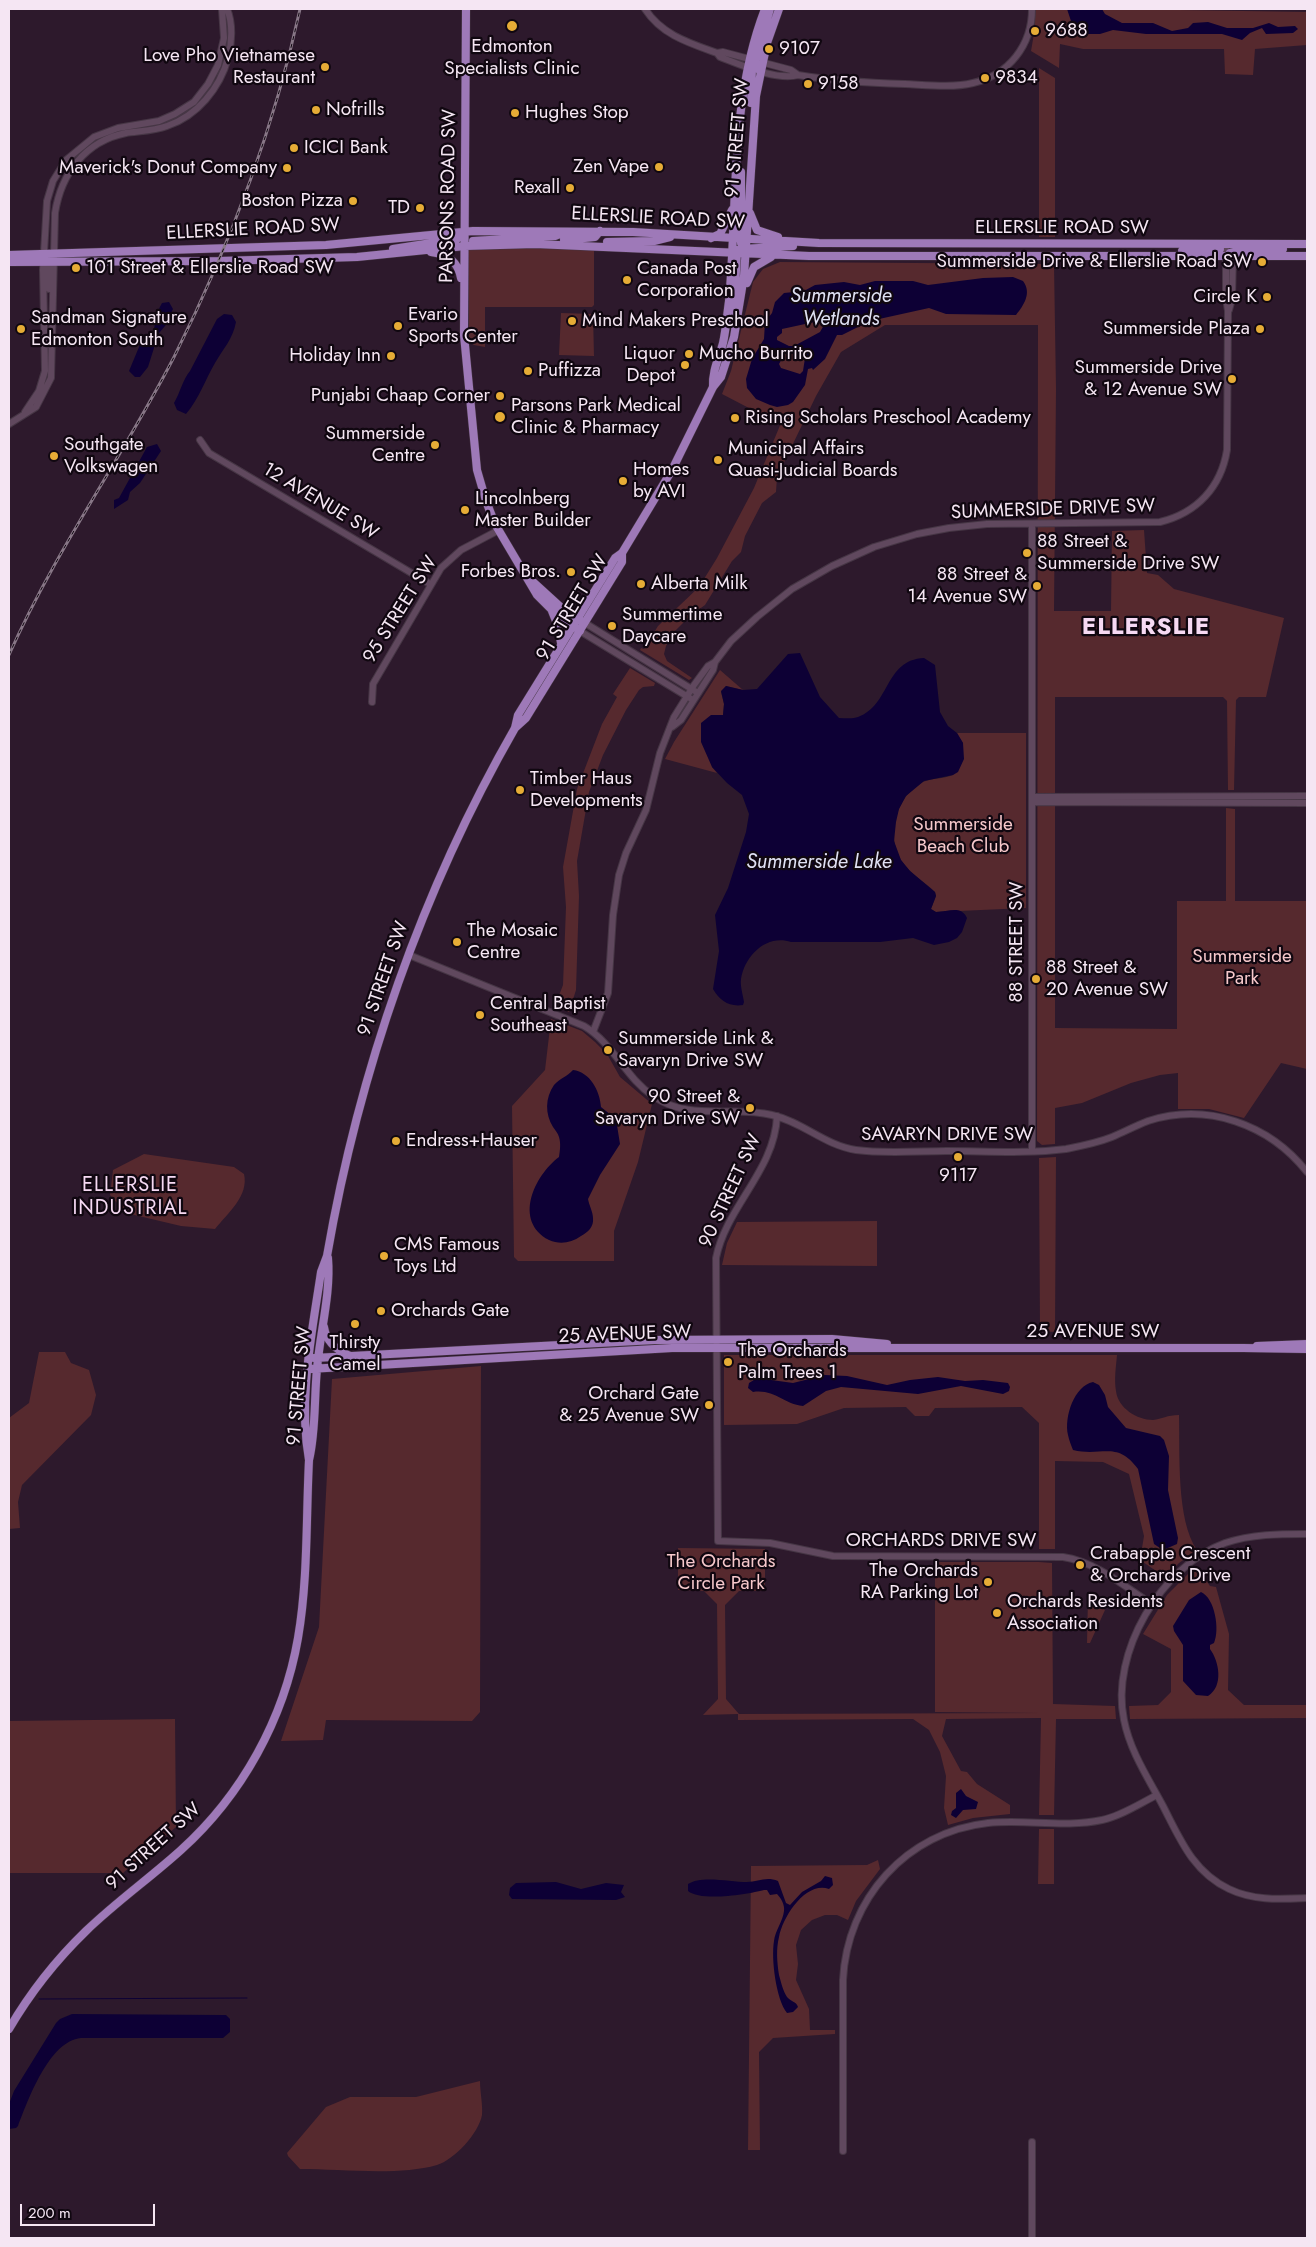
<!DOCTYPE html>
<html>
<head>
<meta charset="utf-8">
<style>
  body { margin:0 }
  #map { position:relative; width:1316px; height:2247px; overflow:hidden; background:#2d192c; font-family:Jost,sans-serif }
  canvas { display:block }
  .frame { position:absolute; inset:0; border:10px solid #f5e6f3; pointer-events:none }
  .scale { position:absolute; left:20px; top:2204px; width:135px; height:22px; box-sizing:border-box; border:2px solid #f5e6f3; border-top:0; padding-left:6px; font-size:15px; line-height:18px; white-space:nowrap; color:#f5e6f3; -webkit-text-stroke:4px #100710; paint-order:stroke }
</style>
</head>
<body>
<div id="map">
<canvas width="1316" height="2247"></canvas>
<div class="frame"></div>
<div class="scale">200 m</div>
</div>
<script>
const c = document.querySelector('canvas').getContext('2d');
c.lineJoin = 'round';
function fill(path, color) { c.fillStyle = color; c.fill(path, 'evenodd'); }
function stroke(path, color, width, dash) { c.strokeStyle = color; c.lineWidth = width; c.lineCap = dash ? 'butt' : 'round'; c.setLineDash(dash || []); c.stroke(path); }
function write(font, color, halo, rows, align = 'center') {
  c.font = font + ' Jost,sans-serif'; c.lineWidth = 4.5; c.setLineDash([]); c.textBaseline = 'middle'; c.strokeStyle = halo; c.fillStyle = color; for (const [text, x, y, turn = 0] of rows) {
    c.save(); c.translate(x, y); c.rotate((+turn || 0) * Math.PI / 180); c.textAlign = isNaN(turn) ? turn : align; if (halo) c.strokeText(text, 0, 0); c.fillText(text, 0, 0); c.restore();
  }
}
const green = new Path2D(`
  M1035,9H1180L1181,10L1307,12V45L1255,49L1253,75L1225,74L1224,49H1083L1060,44L1059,68L1031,51L1035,28Z
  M1039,68L1055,78V237H1039Z
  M469,248H594V305L592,307H485V347L474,345L469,341Z
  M780,262L1054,264L1056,389L1054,611H1111L1112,531L1144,530L1147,573L1158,575L1174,589L1284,618L1266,697H1239L1236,700L1234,790H1228L1227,701L1223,697H1055V1028L1177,1029V901H1226V808L1235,809V901H1307V1069L1281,1063L1244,1118L1209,1109H1178V1073L1160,1075L1131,1083L1082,1103L1055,1108V1144L1042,1145L1037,1141L1038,325H885L841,352L816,396L777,477L776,492L762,503L745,536L741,552L732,561L705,605L691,615L675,631L666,646L664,654L667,661L692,678L689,680L640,650L641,648L644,649L658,626L699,587L717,558L754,488L781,423L770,419L722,394L731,371L753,282L763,269Z
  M561,313L593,314L594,356L559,355Z
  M630,668L655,683L654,686L643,687L639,690L626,710L603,755L589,792L577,861L579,896L576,990L569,1012L555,1006L563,985L566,907L563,867L577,789L602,724L617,697L613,694Z
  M720,670L743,690L726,686L721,692L724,704L723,715H711L712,767L717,773L665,759L674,742Z
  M957,733H1026V908L936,912L931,909L936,896L935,892C924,881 911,875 901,860C886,836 896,795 923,782C932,778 943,779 953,775L963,743Z
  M551,1019L582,1031L595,1042L607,1054L620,1077L652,1104L638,1162L614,1231V1261H518L514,1257L512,1106L545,1070Z
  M144,1154L234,1167L244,1174C249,1196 228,1213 215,1229L181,1226L126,1213L110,1195L113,1170Z
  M1056,1157L1055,1332L1040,1331L1039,1158Z
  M877,1221V1266L722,1265L727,1243L737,1222Z
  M39,1352H65L71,1363L89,1370L96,1395L91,1415L22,1485L18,1502L20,1528L9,1529V1418L29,1403Z
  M724,1355H1117C1116,1367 1114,1379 1116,1391C1118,1408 1137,1420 1153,1420C1162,1419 1167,1415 1179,1415C1180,1452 1176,1520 1197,1550L1179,1563L1165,1577L1140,1560L1144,1536L1129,1474L1103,1462L1055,1461V1549H1039V1423L1022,1407L935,1408L929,1416H915L906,1407L844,1408L797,1424L724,1425Z
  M481,1366L480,1712L472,1721L326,1720L323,1740L281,1741L319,1627L332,1379Z
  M678,1548L765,1549V1591H739L725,1605L726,1699L739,1714L1038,1713L935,1712V1562H1039L1052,1563L1053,1704L1115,1706L1116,1719H1056L1054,1815H1039L1041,1718L946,1719L942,1736L961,1771L967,1772L977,1784L1010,1805V1814L973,1818L948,1825L944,1808L946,1776L940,1752L929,1730L913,1719L738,1720V1714L703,1715L718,1699L717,1604L704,1591L678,1590Z
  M1196,1566L1210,1586L1216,1587L1229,1634L1228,1690L1244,1705H1307V1718L1130,1719L1129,1706L1158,1705L1171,1692V1649L1143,1634L1167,1595Z
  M1088,1597L1105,1610L1090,1643H1087Z
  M175,1719L176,1827L123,1873H9V1721Z
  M1039,1829H1054V1884H1038Z
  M878,1860L880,1869L856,1901L848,1920L837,1915H825L812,1920L801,1930L796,1945L798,1964L796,1980L809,2009L810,2030H835V2034L773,2038L759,2052L760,2150H748L751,1866L867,1865Z
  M480,2081C480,2092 483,2105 482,2115C479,2133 454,2160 437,2165C399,2176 341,2169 300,2169L288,2156L287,2153L326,2107L350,2097H416Z`);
const water = new Path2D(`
  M1067,9H1102L1105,14L1122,23H1153L1172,31L1188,28L1193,23L1208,22L1227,28H1253L1269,23L1278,27L1295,26L1298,29L1293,33L1266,34L1262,28L1250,33L1242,40L1222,34H1146L1113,30L1100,34H1088L1079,31L1072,24Z
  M1013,277L1023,281C1032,293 1024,305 1016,315L946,314L929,308L870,321L842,335H837L825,359L813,370L812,368L808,369L805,385L793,402L788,405L777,407L770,405L756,399L747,388L746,379L752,359L764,339L765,322L772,313L775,302L784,293L804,291L815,285L844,282L860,285L875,281H913L928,285L983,278ZM819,321L824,325L820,332L794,346H789L777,340V337L782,333V329ZM791,350L802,353L805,358L803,371L800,374L781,368L779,364L786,352Z
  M169,302L173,309L165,326L154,339V348L148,367L140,377H135L129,371L144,335L152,334C157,322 155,315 162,303Z
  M224,314L232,315L236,322C233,339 223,349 215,363C205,380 199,399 186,414L177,410L174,403C180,393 183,379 190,371L217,319Z
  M157,444L161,451L140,483L130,492L128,500L114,509V500L119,498L147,447Z
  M800,653L820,697L839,718C845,718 853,719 858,717C891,705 884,660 924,658L935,665L940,712L948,726L957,733L963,743L964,759L958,772L953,775L924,781L906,796L899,809L896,822L894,841L901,860L910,871L935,892L936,896L931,909L936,912C948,912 961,905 967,918L962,932L957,938L949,942L934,945L913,938L880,942H791C767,934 745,955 741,979C740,986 743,995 744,1002L743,1005C729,1007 720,1001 713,989L719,951L715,915L728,888L746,832L749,814L742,795L727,783L712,767L701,742V723L711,715H723L724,704L721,691L726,686L743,690L757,689L788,654Z
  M573,1070C590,1072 600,1091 601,1107L616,1119L620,1144L600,1175L588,1199C589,1205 593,1212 593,1218C594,1227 588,1232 581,1236C571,1243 560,1245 549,1240C513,1221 534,1176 559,1157C560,1150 561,1144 559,1137C558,1133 555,1130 553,1127C545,1114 545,1098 554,1085C560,1078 567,1077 573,1070Z
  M825,1375L847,1376L887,1385L910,1380L938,1377L965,1381L983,1380L1008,1383L1010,1387L1009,1391L1003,1394L961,1386L918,1394L841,1387L826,1391L803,1406C783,1404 775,1389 753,1392L748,1388L749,1383L757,1378L793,1383Z
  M1093,1382L1099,1385L1105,1395L1108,1407L1126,1428L1160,1436L1164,1440L1169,1456L1168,1490L1178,1538L1177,1544L1163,1550L1154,1544L1138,1469C1117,1440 1102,1457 1073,1450C1071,1445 1069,1440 1068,1435C1064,1417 1074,1386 1093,1382Z
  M1201,1592C1215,1598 1220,1630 1214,1643L1210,1645V1649C1219,1661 1224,1686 1208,1696L1196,1695L1183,1681V1645L1174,1631L1173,1626L1189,1600Z
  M961,1789L966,1796L978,1802L976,1809L963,1810L956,1818L951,1815L952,1811L956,1808V1793Z
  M825,1876L832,1878L833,1885L829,1889C806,1881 783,1916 779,1937C776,1949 777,1962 779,1975C781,1982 783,1991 787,1997C791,2002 796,2001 798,2007L793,2012L787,2013C776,1999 771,1959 774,1941C775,1931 783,1921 784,1911C785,1905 781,1898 777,1894L770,1895L767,1890H764C749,1894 701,1902 688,1891V1884C701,1875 731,1882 747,1882C758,1882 766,1876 778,1881L786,1903L790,1905L802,1892L821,1881Z
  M556,1882L581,1889L606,1883L624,1885L621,1892L625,1897L616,1900L512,1899L509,1895L510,1888L516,1883Z
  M72,2014L222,2015H226L230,2019V2032L223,2038H81C49,2041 28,2100 18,2126L16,2128L9,2129V2104L14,2091L56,2023L60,2019Z`);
const stream = new Path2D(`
  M39,1999L247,1998`);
const minor = new Path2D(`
  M645,9C662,35 689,43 717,53L720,57C741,65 777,81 798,75C834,81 869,83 905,84C927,85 952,88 973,83C1009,75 1032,45 1032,9
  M717,53L723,52L791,70L798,75
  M48,259L49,289
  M1229,310L1232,299L1233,253
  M25,412L39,391L45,371L43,270L47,201L53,181L66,160L94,137L118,128L159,121L175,114L194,102L208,84L218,65L224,38L222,9
  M9,424L36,407L51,378L55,213C61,174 85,141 126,133C139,131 154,131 167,126C197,116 220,88 228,58C232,43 233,23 227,9
  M200,440L209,453L430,584
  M585,623L698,693
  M580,631L693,700
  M372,702L373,684L441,568L461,550L499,530
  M672,727L681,720L713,670L715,662
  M1032,797L1307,796
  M1032,802L1307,803
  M409,955L584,1026C614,1044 625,1077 653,1096C690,1122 732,1105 772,1115C803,1122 824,1145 856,1150C884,1154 918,1151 947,1151C986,1151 1027,1154 1066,1149C1081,1146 1097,1143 1112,1137C1124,1132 1135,1126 1148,1121C1207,1102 1269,1124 1307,1172
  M593,1032L608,993L613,915L619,875L626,853L646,810L660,753L674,717L694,685L708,666L715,662L731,641L757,617L792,589L832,566L874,547L917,534L949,528L987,524L1160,522C1197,513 1221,487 1227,450L1228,311L1226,298V244
  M777,1116C775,1170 726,1207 716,1258L718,1541L770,1543L833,1556L1063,1557C1097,1562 1125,1587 1153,1605
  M1032,1151V524
  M1307,1534C1279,1534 1252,1534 1225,1543C1161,1566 1110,1653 1124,1720C1130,1751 1148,1778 1163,1806C1180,1839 1193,1872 1229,1889C1254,1901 1281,1899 1307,1898
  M843,2151V1980C847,1899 906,1832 988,1823C1025,1819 1065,1828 1102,1820C1121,1816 1139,1804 1157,1795
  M1032,2238V2142`);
const major = new Path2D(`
  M466,9L464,335L477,470L486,501L495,524L537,595L552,610L580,631
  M750,60L752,68L751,103
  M760,71L756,66L755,61L770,9
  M750,213L757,230L778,237
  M711,238L720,234L732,210
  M564,240L595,237L600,231
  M473,241L555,236L565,232
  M607,242L654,241L670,237
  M741,243V172
  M393,249L457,239L465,231
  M742,249L793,246
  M1182,251L1220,249
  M431,252C447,254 458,261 461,278
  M1230,253L1238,251L1283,249
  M9,255L326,245L473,231L633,232L819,243L1307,244
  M9,262L219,261L357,257L465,246L535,244L809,256H1307
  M747,283L754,267L771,257
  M734,311L737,250
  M713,387C712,371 719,358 723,343C726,329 727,315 729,301C738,204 729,102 765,9
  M532,581L566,612L581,621
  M552,611L558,626L561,643
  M515,728L526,718L622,562V553
  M324,1327C326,1341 336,1350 350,1356
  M1257,1346L1307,1344
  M314,1358L655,1340L832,1339L887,1344
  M309,1369L672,1348H1243L1307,1349
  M309,1460C298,1399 312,1333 321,1272L327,1256C359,1071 422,890 515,728L518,715L615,558L622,553L672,470L713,387L721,377L734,337L744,276L756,96L767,43L779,9
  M9,2029C30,1993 56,1960 86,1931C116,1902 150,1878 181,1850C242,1795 284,1719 298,1638C308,1580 306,1519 309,1460C316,1431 314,1399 317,1369C320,1332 331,1294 328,1258`);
const rail = new Path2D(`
  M9,655C55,551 122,458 174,357C229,247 274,129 300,9`);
const markers = [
  [512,26,6,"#e6ac36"],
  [1035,31,5,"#e6ac36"],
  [769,49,5,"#e6ac36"],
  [325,67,5,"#e6ac36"],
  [985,78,5,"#e6ac36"],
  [808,84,5,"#e6ac36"],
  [316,110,5,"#e6ac36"],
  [515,113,5,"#e6ac36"],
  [294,148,5,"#e6ac36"],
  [659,167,5,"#e6ac36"],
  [287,168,5,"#e6ac36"],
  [570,188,5,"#e6ac36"],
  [353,201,5,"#e6ac36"],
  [420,208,5,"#e6ac36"],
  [1262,262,5,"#e6ac36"],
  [76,268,5,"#e6ac36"],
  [627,280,5,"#e6ac36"],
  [1267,297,5,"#e6ac36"],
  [572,321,5,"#e6ac36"],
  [398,326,5,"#e6ac36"],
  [21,329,5,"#e6ac36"],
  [1260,329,5,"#e6ac36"],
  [689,354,5,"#e6ac36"],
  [391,356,5,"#e6ac36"],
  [685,365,5,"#e6ac36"],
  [528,371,5,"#e6ac36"],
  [1232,379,5,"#e6ac36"],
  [500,396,5,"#e6ac36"],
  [500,417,6,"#e6ac36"],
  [735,418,5,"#e6ac36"],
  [435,445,5,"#e6ac36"],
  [54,456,5,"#e6ac36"],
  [718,460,5,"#e6ac36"],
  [623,481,5,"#e6ac36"],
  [465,510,5,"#e6ac36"],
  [1027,553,5,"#e6ac36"],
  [571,572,5,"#e6ac36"],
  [641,584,5,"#e6ac36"],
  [1037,586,5,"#e6ac36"],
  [612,626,5,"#e6ac36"],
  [520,790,5,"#e6ac36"],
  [457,942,5,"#e6ac36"],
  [1036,979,5,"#e6ac36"],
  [480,1015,5,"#e6ac36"],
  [608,1050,5,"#e6ac36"],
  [750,1108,5,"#e6ac36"],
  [396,1141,5,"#e6ac36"],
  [958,1157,5,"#e6ac36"],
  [384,1256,5,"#e6ac36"],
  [381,1311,5,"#e6ac36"],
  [355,1324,5,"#e6ac36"],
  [728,1362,5,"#e6ac36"],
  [709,1405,5,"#e6ac36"],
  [1080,1565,5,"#e6ac36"],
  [988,1582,5,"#e6ac36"],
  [997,1613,5,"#e6ac36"]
];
const poiNames = [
  ["9688",1045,31],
  ["Edmonton",512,47,"center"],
  ["Specialists Clinic",512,69,"center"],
  ["9107",779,49],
  ["Love Pho Vietnamese",315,56,"right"],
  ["Restaurant",315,78,"right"],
  ["9834",995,78],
  ["9158",818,84],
  ["Nofrills",326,110],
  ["Hughes Stop",525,113],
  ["ICICI Bank",304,148],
  ["Zen Vape",649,167,"right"],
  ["Maverick's Donut Company",277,168,"right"],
  ["Rexall",560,188,"right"],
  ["Boston Pizza",343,201,"right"],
  ["TD",410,208,"right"],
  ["Summerside Drive & Ellerslie Road SW",1252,262,"right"],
  ["101 Street & Ellerslie Road SW",86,268],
  ["Canada Post",637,269],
  ["Corporation",637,291],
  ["Circle K",1257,297,"right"],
  ["Evario",408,315],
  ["Sports Center",408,337],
  ["Sandman Signature",31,318],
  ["Edmonton South",31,340],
  ["Mind Makers Preschool",582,321],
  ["Summerside Plaza",1250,329,"right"],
  ["Liquor",675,354,"right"],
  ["Depot",675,376,"right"],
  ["Mucho Burrito",699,354],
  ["Holiday Inn",381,356,"right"],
  ["Summerside Drive",1222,368,"right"],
  ["& 12 Avenue SW",1222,390,"right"],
  ["Puffizza",538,371],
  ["Punjabi Chaap Corner",490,396,"right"],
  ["Parsons Park Medical",511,406],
  ["Clinic & Pharmacy",511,428],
  ["Rising Scholars Preschool Academy",745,418],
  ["Summerside",425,434,"right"],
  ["Centre",425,456,"right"],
  ["Southgate",64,445],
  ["Volkswagen",64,467],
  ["Municipal Affairs",728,449],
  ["Quasi-Judicial Boards",728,471],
  ["Homes",633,470],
  ["by AVI",633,492],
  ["Lincolnberg",475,499],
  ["Master Builder",475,521],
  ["88 Street &",1037,542],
  ["Summerside Drive SW",1037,564],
  ["Forbes Bros.",561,572,"right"],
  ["88 Street &",1027,575,"right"],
  ["14 Avenue SW",1027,597,"right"],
  ["Alberta Milk",651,584],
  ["Summertime",622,615],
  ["Daycare",622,637],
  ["Timber Haus",530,779],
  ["Developments",530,801],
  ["The Mosaic",467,931],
  ["Centre",467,953],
  ["88 Street &",1046,968],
  ["20 Avenue SW",1046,990],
  ["Central Baptist",490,1004],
  ["Southeast",490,1026],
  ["Summerside Link &",618,1039],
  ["Savaryn Drive SW",618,1061],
  ["90 Street &",740,1097,"right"],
  ["Savaryn Drive SW",740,1119,"right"],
  ["Endress+Hauser",406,1141],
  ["9117",958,1176,"center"],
  ["CMS Famous",394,1245],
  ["Toys Ltd",394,1267],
  ["Orchards Gate",391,1311],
  ["Thirsty",355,1343,"center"],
  ["Camel",355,1365,"center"],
  ["The Orchards",738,1351],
  ["Palm Trees 1",738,1373],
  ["Orchard Gate",699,1394,"right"],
  ["& 25 Avenue SW",699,1416,"right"],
  ["Crabapple Crescent",1090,1554],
  ["& Orchards Drive",1090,1576],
  ["The Orchards",978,1571,"right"],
  ["RA Parking Lot",978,1593,"right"],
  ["Orchards Residents",1007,1602],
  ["Association",1007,1624]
];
const streetNames = [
  ["91 STREET SW",738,138,-85],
  ["PARSONS ROAD SW",449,196,-89],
  ["ELLERSLIE ROAD SW",658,219,3],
  ["ELLERSLIE ROAD SW",1062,228],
  ["ELLERSLIE ROAD SW",253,230,-3],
  ["12 AVENUE SW",320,502,31],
  ["SUMMERSIDE DRIVE SW",1053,510,-2],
  ["91 STREET SW",573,608,-59],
  ["95 STREET SW",401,610,-58],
  ["88 STREET SW",1017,942,-90],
  ["91 STREET SW",384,979,-71],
  ["SAVARYN DRIVE SW",947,1135],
  ["90 STREET SW",731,1191,-65],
  ["25 AVENUE SW",1093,1332],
  ["25 AVENUE SW",625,1335,-2],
  ["91 STREET SW",300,1386,-85],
  ["ORCHARDS DRIVE SW",941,1541],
  ["91 STREET SW",154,1847,-42]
];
const parkNames = [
  ["Summerside",963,825],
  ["Beach Club",963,847],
  ["Summerside",1242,957],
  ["Park",1242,979],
  ["The Orchards",721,1562],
  ["Circle Park",721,1584]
];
const waterNames = [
  ["Summerside",841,297],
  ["Wetlands",841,320],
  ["Summerside Lake",819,863]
];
const neighbourhoodNames = [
  ["ELLERSLIE",130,1186],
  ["INDUSTRIAL",130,1209]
];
const districtNames = [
  ["ELLERSLIE",1146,628]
];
fill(green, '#56292e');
fill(water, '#0d0035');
stroke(stream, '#0d0035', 1);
stroke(minor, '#463645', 8);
stroke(major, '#463645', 9);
stroke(minor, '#60485e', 6);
stroke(major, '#9e79b8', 8);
stroke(rail, '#887787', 3);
stroke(rail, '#100710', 1, [4]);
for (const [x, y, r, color] of markers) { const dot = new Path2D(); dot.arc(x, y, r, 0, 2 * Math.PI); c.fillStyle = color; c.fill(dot); stroke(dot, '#100710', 2); }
write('19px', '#f5e6f3', '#100710', poiNames, 'left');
write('19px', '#f5e6f3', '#100710', streetNames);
write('19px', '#f6c8cb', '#100710', parkNames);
write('italic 20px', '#e0e1f4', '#100710', waterNames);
c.letterSpacing = '1px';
write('20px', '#f6d9f3', '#100710', neighbourhoodNames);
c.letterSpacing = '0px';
c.letterSpacing = '1px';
write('bold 24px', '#f6d9f3', '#100710', districtNames);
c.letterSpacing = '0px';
</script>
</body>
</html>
